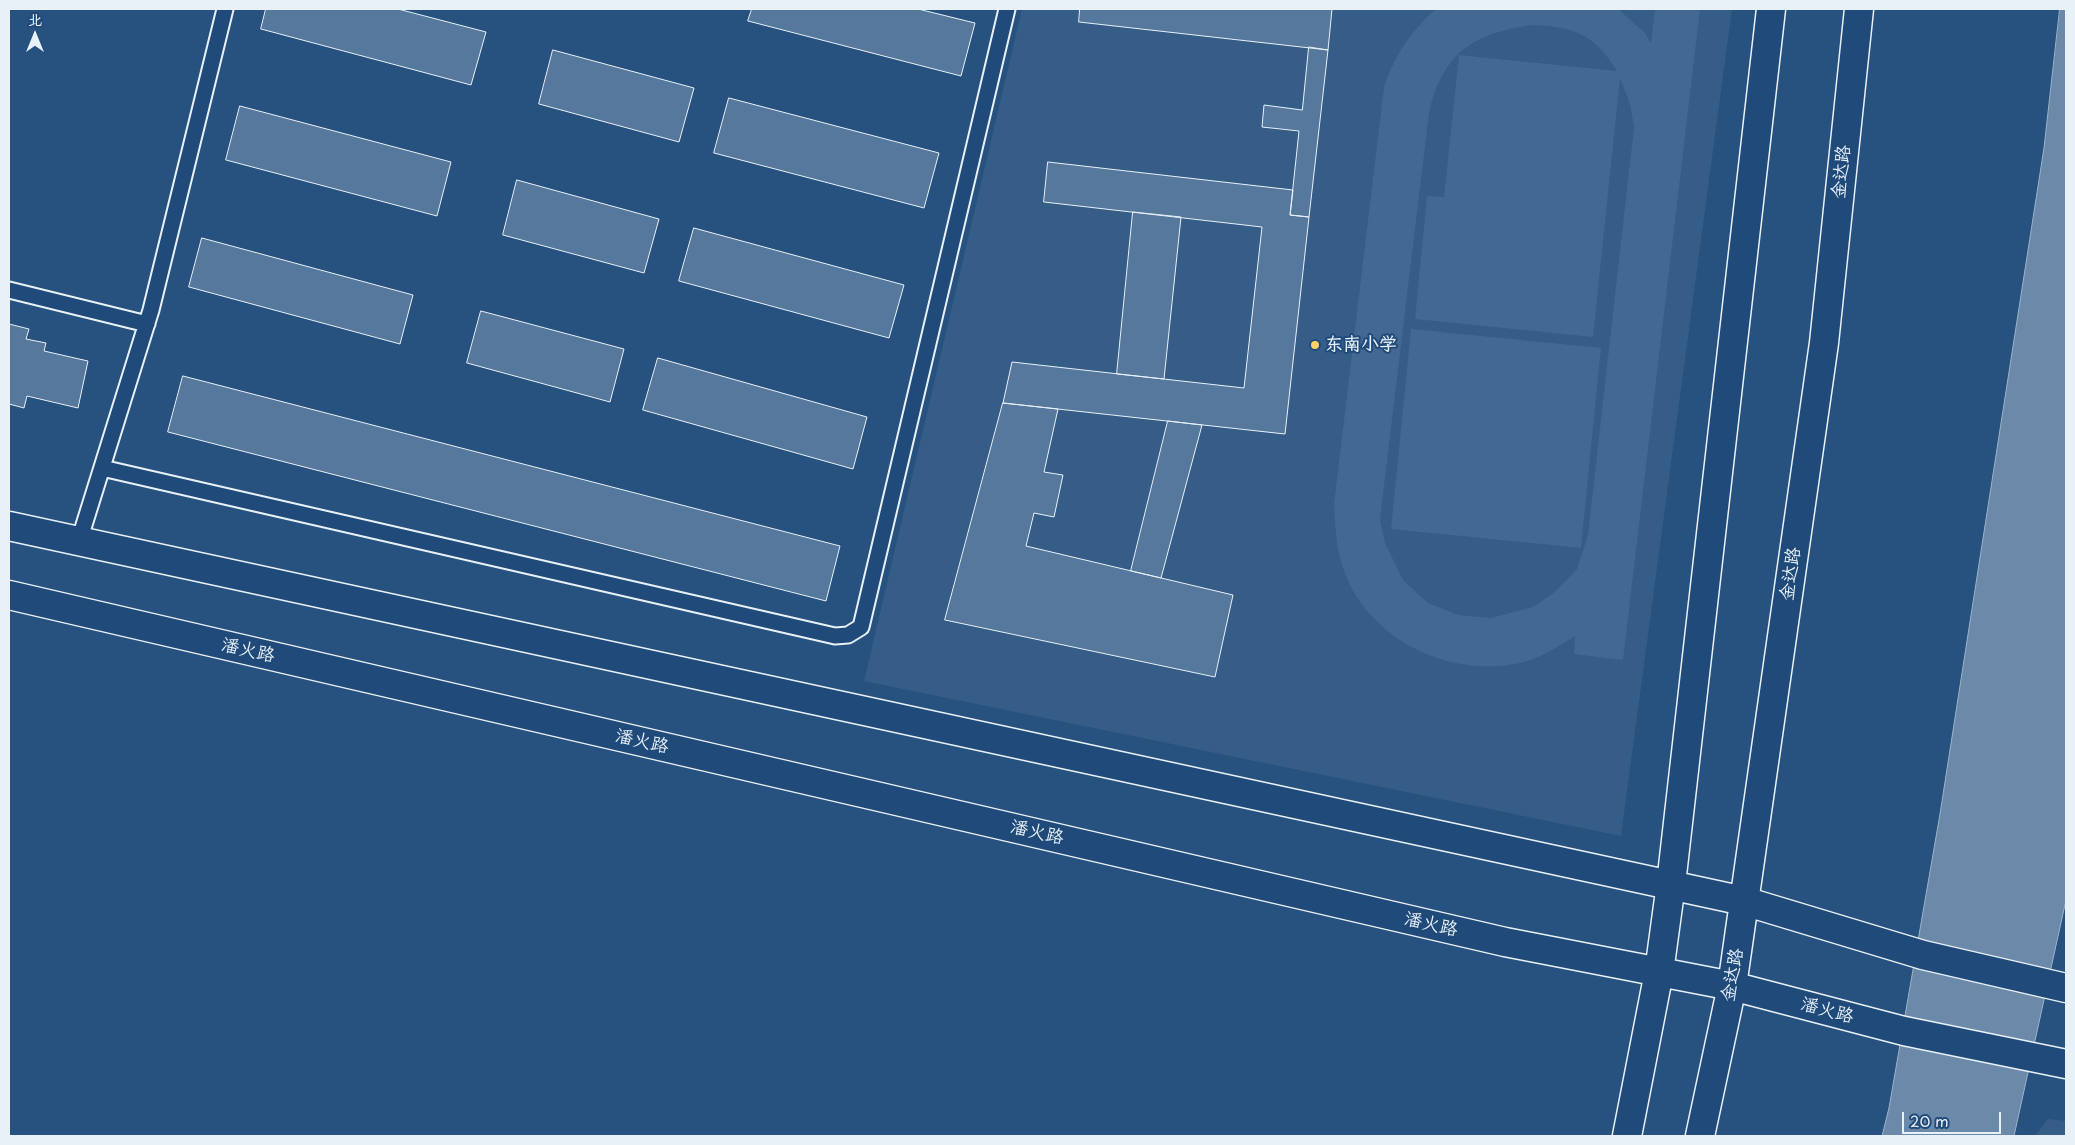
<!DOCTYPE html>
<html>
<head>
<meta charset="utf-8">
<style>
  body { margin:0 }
  #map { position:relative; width:2075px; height:1145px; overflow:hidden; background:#27517f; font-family:"Playpen Sans","LXGW WenKai TC",sans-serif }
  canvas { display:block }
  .frame { position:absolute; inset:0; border:10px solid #e8f1f8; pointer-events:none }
  .north { position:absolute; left:10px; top:10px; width:50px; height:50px; -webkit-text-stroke:4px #1f4a7a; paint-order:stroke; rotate:0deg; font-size:14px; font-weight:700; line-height:20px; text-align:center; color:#e8f1f8 }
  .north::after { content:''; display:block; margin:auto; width:18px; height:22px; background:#e8f1f8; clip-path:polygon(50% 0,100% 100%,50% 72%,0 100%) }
  .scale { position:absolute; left:1902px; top:1112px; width:99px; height:22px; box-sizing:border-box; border:2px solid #e8f1f8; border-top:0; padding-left:6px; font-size:15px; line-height:18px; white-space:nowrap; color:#e8f1f8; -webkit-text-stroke:4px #1f4a7a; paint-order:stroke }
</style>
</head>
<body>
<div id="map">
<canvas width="2075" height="1145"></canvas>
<div class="frame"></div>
<div class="north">北</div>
<div class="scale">20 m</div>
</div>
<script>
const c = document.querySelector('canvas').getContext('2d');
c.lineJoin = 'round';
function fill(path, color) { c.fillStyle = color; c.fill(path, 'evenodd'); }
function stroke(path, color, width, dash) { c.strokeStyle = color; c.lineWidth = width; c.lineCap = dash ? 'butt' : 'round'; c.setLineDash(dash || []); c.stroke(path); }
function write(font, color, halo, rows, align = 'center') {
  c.font = font + ' "Playpen Sans","LXGW WenKai TC",sans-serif'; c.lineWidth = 4; c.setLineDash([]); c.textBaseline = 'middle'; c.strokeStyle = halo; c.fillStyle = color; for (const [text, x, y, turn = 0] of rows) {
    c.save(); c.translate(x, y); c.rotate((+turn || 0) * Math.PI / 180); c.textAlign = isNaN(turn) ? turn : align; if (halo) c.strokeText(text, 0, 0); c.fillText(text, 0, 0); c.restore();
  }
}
const built = new Path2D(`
  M1022,9H1732L1621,836L864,681Z
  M2048,1119L2066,1121V1136H2035Z`);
const green = new Path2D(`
  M1436,9H1618L1645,33L1651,43L1655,9H1700L1623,660L1574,654L1575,636C1560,645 1545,656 1527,661C1454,682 1365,640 1342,565C1336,545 1335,525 1334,504L1384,87C1395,55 1411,31 1436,9ZM1533,25C1575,27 1594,34 1617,71L1459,55L1444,197L1427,196L1415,319L1593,337L1620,78L1630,104L1634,127L1588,535L1577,569L1554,593L1533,607L1491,618L1458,615L1428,603L1403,580L1385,543L1380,519L1429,113C1443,52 1474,33 1533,25Z
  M1411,329L1601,348L1581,548L1391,529Z`);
const water = new Path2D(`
  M2060,9H2066V900L2014,1136H1882L1889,1108L1940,814L2044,148Z`);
const building = new Path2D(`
  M266,9H398L486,32L471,85L261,29Z
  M752,9H918L975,23L961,76L748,21Z
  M1080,9H1332L1328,50L1079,22Z
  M1309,47L1328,50L1309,217L1290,215L1299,131L1262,127L1264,105L1302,110Z
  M553,50L694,88L679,142L539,104Z
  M729,98L939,153L924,208L714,153Z
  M240,106L451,162L437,216L226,160Z
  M1048,162L1293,190L1290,215L1309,217L1285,434L1003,403L1012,362L1244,388L1262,227L1044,202Z
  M517,180L659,219L644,273L503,235Z
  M1133,212L1181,217L1164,379L1117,374Z
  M694,228L904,285L889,338L679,281Z
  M202,238L413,295L400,344L189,287Z
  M481,311L624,349L610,402L467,363Z
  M9,324L29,329L26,339L46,343L44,351L88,361L78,408L27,396L24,408L9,404Z
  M658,358L867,417L853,469L643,410Z
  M183,376L840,546L826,601L168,432Z
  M1003,403L1058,409L1044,472L1063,475L1054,517L1034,513L1026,546L1233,595L1215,677L945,620Z
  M1168,421L1202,425L1161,578L1131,571Z`);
const lane = new Path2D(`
  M9,290L147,324
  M102,468L835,636L848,635L861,627L1007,9
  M79,541L151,310L225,9`);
const secondary = new Path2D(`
  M9,526L1744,901L1923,955L2066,988
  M9,595L1505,942L1732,986L1904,1031L2066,1064
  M1627,1136L1659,972L1671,884L1771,9
  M1700,1136L1732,986L1824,343L1859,9`);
const markers = [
  [1315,345,5,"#ffd166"]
];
const streetNames = [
  ["金达路",1842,172,-84],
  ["金达路",1791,574,-82],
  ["潘火路",248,651,13],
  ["潘火路",642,742,13],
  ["潘火路",1037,833,13],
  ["潘火路",1431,925,13],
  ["金达路",1733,975,-80],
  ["潘火路",1827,1011,15]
];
const poiNames = [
  ["东南小学",1325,345]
];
fill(built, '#355d88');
fill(green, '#436891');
fill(water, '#6b8aaa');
stroke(water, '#9db3c9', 1);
fill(building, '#57789d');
stroke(building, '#e8f1f8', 1);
stroke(lane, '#e8f1f8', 19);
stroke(secondary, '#e8f1f8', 31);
stroke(lane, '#1f4a7a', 15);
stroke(secondary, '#1f4a7a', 28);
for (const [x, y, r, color] of markers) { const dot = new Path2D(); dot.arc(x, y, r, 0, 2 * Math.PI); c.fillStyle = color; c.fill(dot); stroke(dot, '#1f4a7a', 2); }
write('18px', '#e8f1f8', '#1f4a7a', streetNames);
write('bold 18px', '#e8f1f8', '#1f4a7a', poiNames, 'left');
</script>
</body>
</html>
